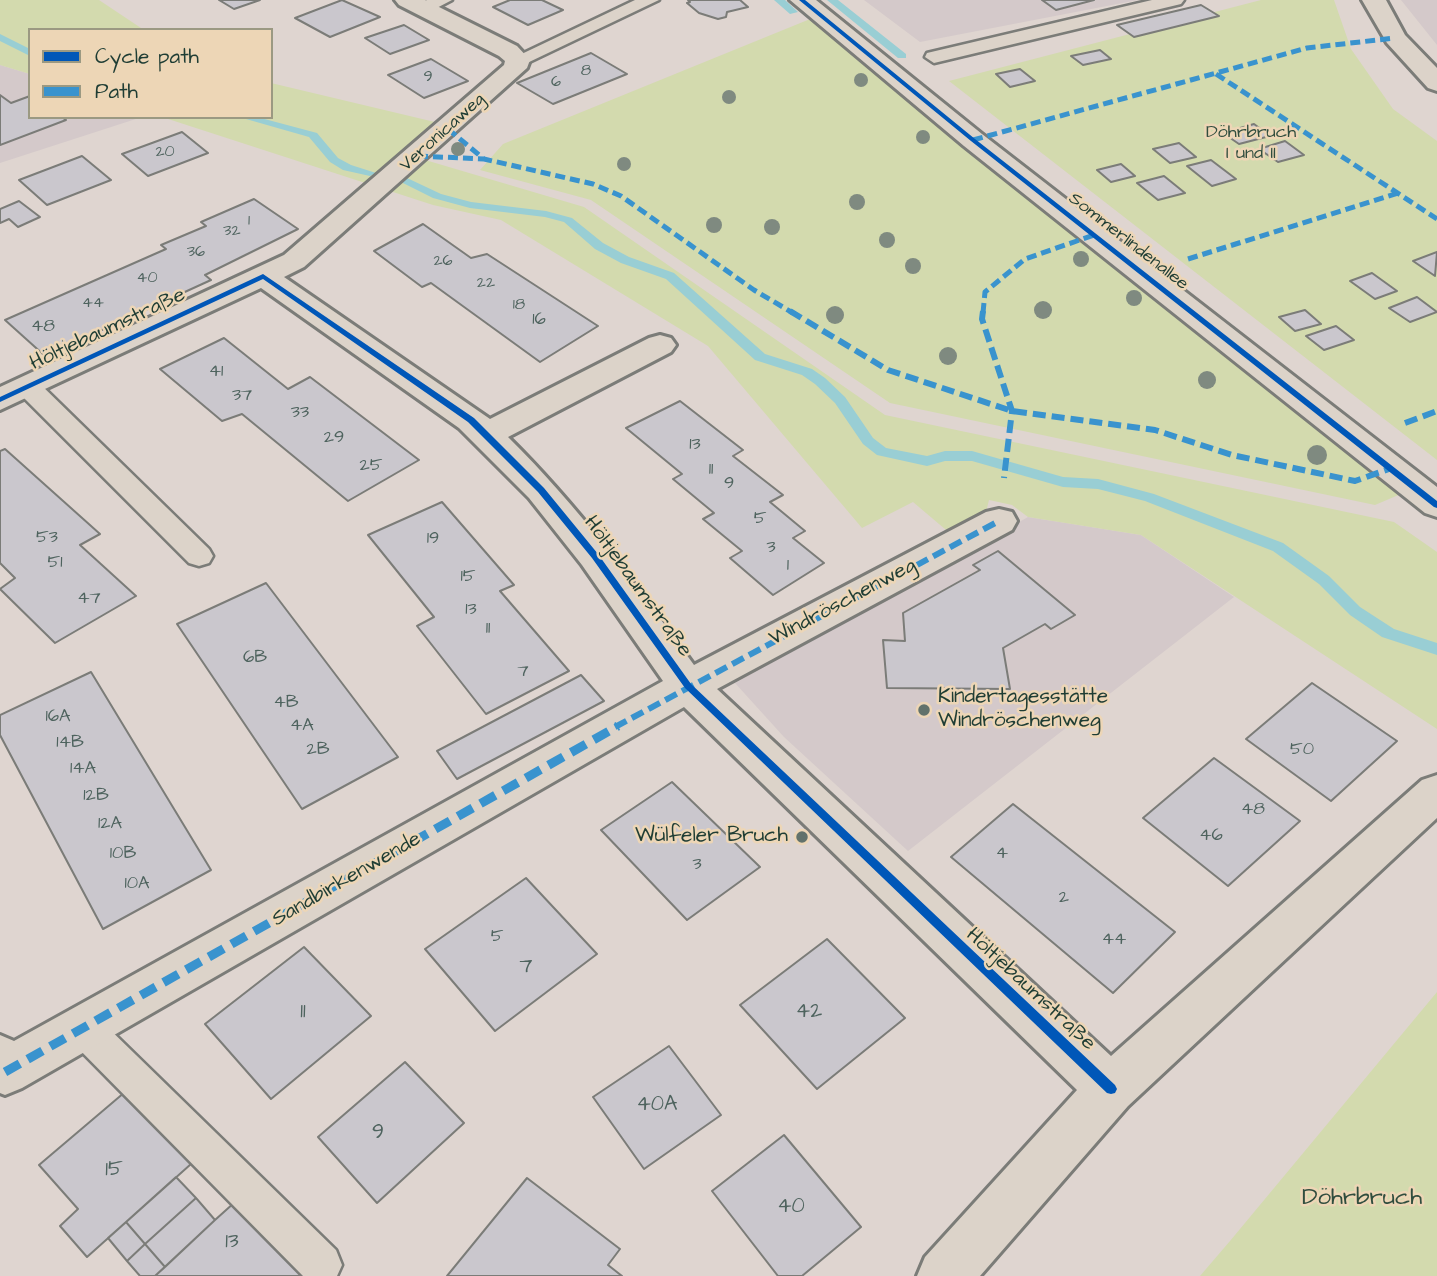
<!DOCTYPE html>
<html>
<head>
<meta charset="utf-8">
<style>
  body { margin:0 }
  #map { position:relative; width:1437px; height:1276px; overflow:hidden; background:#dfd5d0; font-family:"Architects Daughter",sans-serif }
  canvas { display:block }
  .legend { position:absolute; left:28px; top:28px; width:245px; height:91px; box-sizing:border-box; background:#edd6b6; border:2px solid #9b9982; margin:0; padding:9px 12px; list-style:none; font-size:21px; color:#1f3d34 }
  .legend li { display:flex; align-items:center; gap:14px; height:35px }
  .legend b { width:35px; border:2px solid #9b9982 }
</style>
</head>
<body>
<div id="map">
<canvas width="1437" height="1276"></canvas>
<ul class="legend">
<li><b style="height:9px;background:#0057b8"></b>Cycle path</li>
<li><b style="height:9px;background:#3993ce"></b>Path</li>
</ul>
</div>
<script>
const c = document.querySelector('canvas').getContext('2d');
c.lineJoin = 'round';
function fill(path, color) { c.fillStyle = color; c.fill(path, 'evenodd'); }
function stroke(path, color, width, dash) { c.strokeStyle = color; c.lineWidth = width; c.lineCap = dash ? 'butt' : 'round'; c.setLineDash(dash || []); c.stroke(path); }
function write(font, color, halo, rows, align = 'center') {
  c.font = font + ' "Architects Daughter",sans-serif'; c.lineWidth = 5; c.setLineDash([]); c.textBaseline = 'middle'; c.strokeStyle = halo; c.fillStyle = color; for (const [text, x, y, turn = 0] of rows) {
    c.save(); c.translate(x, y); c.rotate((+turn || 0) * Math.PI / 180); c.textAlign = isNaN(turn) ? turn : align; if (halo) c.strokeText(text, 0, 0); c.fillText(text, 0, 0); c.restore();
  }
}
const built = new Path2D(`
  M864,0H1138L920,42Z
  M1401,0H1437V45Z
  M0,65L30,74V117H142L0,163Z
  M1028,517L1141,535L1234,597L908,851L784,737L735,683Z`);
const green = new Path2D(`
  M0,0H99L144,30H30V74L0,65Z
  M1261,0H1334L1351,49L1393,109L1437,141V460L949,81Z
  M820,15L1415,488L1375,505L890,403L591,200L480,170L503,144Z
  M271,83L439,123L405,154L584,207L885,415L1394,522L1437,552V729L1141,535L1028,517L1012,505L989,500L984,520L952,535L913,502L862,528L708,346L501,220L433,205L162,117H271Z
  M1437,992V1276H1200L1230,1241Z`);
const stream = new Path2D(`
  M774,0H785L798,12L790,14Z
  M827,0H838L906,54V58H898Z
  M0,34L30,49V56L0,41Z
  M239,117H257L317,133L338,158L351,165L376,173L370,176L343,170L330,162L309,137Z
  M407,178L441,194L471,202L546,211L572,218L603,243L629,257L674,273L765,354L812,369L825,378L845,397L873,438L886,448L927,456L945,451H972L1063,477L1098,479L1154,494L1283,543L1329,576L1360,607L1394,629L1437,643V655L1382,637L1350,615L1319,584L1273,551L1145,501L1098,489L1063,487L972,461H945L927,466L877,455L863,444L835,403L815,384L802,375L755,360L666,279L621,263L595,249L564,222L545,217L470,208L433,198L403,183V179Z`);
const building = new Path2D(`
  M219,0H260L234,9Z
  M342,0L380,17L330,37L295,18Z
  M510,0H542L563,10L528,25L493,7Z
  M688,0H740L748,7L727,12L726,17L718,19L699,13L687,3L690,2Z
  M1042,0H1094L1056,10Z
  M1201,5L1219,16L1134,37L1117,25Z
  M404,25L429,40L390,54L365,38Z
  M1100,50L1111,59L1083,65L1071,56Z
  M591,53L627,74L553,104L517,83Z
  M431,59L468,81L424,98L388,75Z
  M1020,69L1035,81L1010,87L996,74Z
  M0,95L11,103L30,96V117H62L66,120L0,145Z
  M1254,124L1270,136L1239,144L1223,133Z
  M182,132L208,153L148,176L122,154Z
  M1285,141L1304,155L1278,162L1259,149Z
  M1179,143L1196,157L1170,163L1153,149Z
  M82,156L111,180L47,205L19,180Z
  M1211,160L1236,179L1212,186L1187,166Z
  M1121,164L1135,176L1111,182L1097,170Z
  M1164,176L1185,193L1158,200L1137,183Z
  M254,199L298,229L205,275L211,280L45,356L5,320L166,249L161,245L206,226L201,222Z
  M19,201L40,217L18,227L9,219L0,223V209Z
  M423,224L471,258L487,254L598,326L540,362L431,283L422,287L374,251Z
  M1437,252L1435,276L1413,261Z
  M1372,273L1397,291L1375,299L1350,281Z
  M1417,297L1437,312L1410,322L1389,308Z
  M1305,310L1321,324L1295,331L1279,317Z
  M1336,326L1354,340L1324,350L1306,336Z
  M224,338L288,389L310,377L419,460L348,501L242,414L222,421L160,369Z
  M680,401L743,450L733,456L783,495L770,502L805,531L793,538L824,563L773,595L730,558L742,551L703,519L714,513L673,479L682,474L626,428Z
  M5,449L100,534L80,545L136,596L55,643L0,589L15,578L0,563V451Z
  M442,502L514,585L500,591L569,671L486,714L417,626L434,617L368,535Z
  M998,551L1075,615L1051,629L1045,624L1003,648L1010,689L887,688L883,640L905,641L903,613L980,570L973,565Z
  M266,583L398,757L302,809L177,624Z
  M91,672L211,870L103,929L0,735V715Z
  M581,675L604,701L457,779L437,751Z
  M1312,683L1397,741L1331,801L1246,739Z
  M1214,758L1300,821L1228,886L1143,818Z
  M672,782L760,867L687,920L601,830Z
  M1013,804L1175,932L1113,993L951,857Z
  M526,878L597,954L495,1031L425,949Z
  M827,939L905,1018L817,1089L740,1005Z
  M304,947L371,1016L271,1099L205,1024Z
  M669,1046L721,1115L644,1169L593,1097Z
  M405,1062L464,1123L377,1203L318,1137Z
  M125,1092L191,1164L87,1257L60,1226L78,1209L39,1165Z
  M784,1135L861,1227L802,1276H778L712,1191Z
  M176,1177L196,1198L145,1244L126,1222Z
  M527,1178L620,1249L608,1265L622,1276H447Z
  M196,1198L215,1220L165,1267L145,1244Z
  M235,1202L304,1276H155L215,1220Z
  M126,1222L145,1244L127,1261L108,1238Z
  M145,1244L165,1267L155,1276H140L127,1261Z`);
const service = new Path2D(`
  M427,0H452L429,12H417L414,8Z
  M635,0H659L525,64H511L509,60Z
  M1152,0H1184L1181,4L934,63L925,57L927,53Z
  M28,379L37,381L209,549L213,556L209,563L199,566L189,563L19,393L15,387L19,381Z
  M83,1011L96,1016L336,1250L342,1265L337,1276H303L70,1040L64,1028L70,1016Z`);
const minor = new Path2D(`
  M395,0H425L517,46L530,60L527,68L304,267L284,277L490,419L649,338L660,335L671,338L676,345L671,352L508,437C579,507 636,585 694,665L986,512L999,509L1012,512L1017,521L1012,530L717,689L1111,1056L1422,780L1437,775V818L1128,1106L980,1276H917L925,1257L1077,1090L684,707L22,1088L5,1095L0,1093V1035L14,1041L663,681L582,565L529,498L459,428L261,288L0,410V387L284,255L504,65L505,61L499,56L399,5Z
  M790,0H816L982,134L1437,487V517L1425,513L964,146Z
  M1362,0H1386L1405,35L1437,68V91L1428,88L1387,43Z`);
const quietFar2 = new Path2D(`
  M1216,74L1437,219
  M448,129L484,159L593,184L621,196L754,290L793,313
  M973,140L1307,48L1395,38
  M418,156L484,159
  M1188,259L1398,193
  M983,313L985,292L1025,259L1094,235`);
const quietFar1 = new Path2D(`
  M790,311L888,370L1012,411L1155,430L1232,455L1355,481L1389,469
  M983,311L982,319L1012,411L1004,478
  M1405,423L1437,411
  M615,727L999,521`);
const quiet = new Path2D(`
  M5,1072L618,726`);
const cycleway = new Path2D(`
  M799,0H805L975,139L1437,501V508L1434,507L971,141Z
  M263,274L474,418L544,488L598,554L691,684L1115,1085L1117,1089L1115,1093L1111,1094L1107,1093L685,688L592,558L538,492L468,422L263,279L0,402V397Z`);
const trees = [
  [861,80,7],
  [729,97,7],
  [923,137,7],
  [458,149,7],
  [624,164,7],
  [857,202,8],
  [714,225,8],
  [772,227,8],
  [887,240,8],
  [1081,259,8],
  [913,266,8],
  [1134,298,8],
  [1043,310,9],
  [835,315,9],
  [948,356,9],
  [1207,380,9],
  [1317,455,10]
];
const markers = [
  [924,710,7,"#62726b"],
  [802,837,7,"#62726b"]
];
const farNumbernames = [
  ["8",586,72],
  ["9",428,78],
  ["6",556,83],
  ["20",165,153],
  ["1",249,222],
  ["32",232,232],
  ["36",196,253],
  ["26",443,262],
  ["40",147,279],
  ["22",486,284],
  ["44",93,304],
  ["18",519,306]
];
const farStreetnames = [
  ["Veronicaweg",443,133,-42],
  ["Sommerlindenallee",1128,242,38]
];
const farParknames = [
  ["Döhrbruch",1251,133],
  ["I und II",1251,154]
];
const numberNames = [
  ["16",539,320],
  ["48",43,327],
  ["41",216,372],
  ["37",242,396],
  ["33",300,413],
  ["29",334,438],
  ["13",695,445],
  ["25",371,466],
  ["11",711,470],
  ["9",729,484],
  ["5",760,519],
  ["53",47,538],
  ["19",433,539],
  ["3",771,548],
  ["51",55,563],
  ["1",788,566],
  ["15",468,577],
  ["47",89,599],
  ["13",471,610],
  ["11",488,629],
  ["6B",255,658],
  ["7",523,672],
  ["4B",286,703],
  ["16A",58,717],
  ["4A",302,726],
  ["14B",70,743],
  ["2B",318,750],
  ["50",1302,750],
  ["14A",83,769],
  ["12B",96,796],
  ["48",1253,810],
  ["12A",110,824],
  ["46",1211,836],
  ["10B",123,854],
  ["4",1002,854],
  ["3",697,865],
  ["10A",137,884],
  ["2",1064,898],
  ["5",497,937],
  ["44",1114,940]
];
const streetNames = [
  ["Höltjebaumstraße",108,330,-25],
  ["Höltjebaumstraße",637,587,54],
  ["Windröschenweg",843,603,-28],
  ["Sandbirkenwende",347,880,-30],
  ["Höltjebaumstraße",1030,990,43]
];
const poiNames = [
  ["Kindertagesstätte",938,698],
  ["Windröschenweg",938,722],
  ["Wülfeler Bruch",788,837,"right"]
];
const nearNumbernames = [
  ["7",526,968],
  ["11",303,1013],
  ["42",809,1013],
  ["40A",657,1106],
  ["9",378,1134],
  ["15",114,1171],
  ["40",791,1208],
  ["13",232,1243]
];
const nearParknames = [
  ["Döhrbruch",1362,1199]
];
fill(built, '#d4c9ca');
fill(green, '#d3daae');
fill(stream, '#99ced4');
fill(building, '#cac7cd');
stroke(building, '#7b7c78', 2);
stroke(service, '#7b7c78', 5);
stroke(minor, '#7b7c78', 6);
fill(service, '#dcd3c9');
fill(minor, '#dcd3c9');
stroke(quietFar2, '#3993ce', 5, [10, 5]);
stroke(quietFar1, '#3993ce', 6, [13, 6]);
stroke(quiet, '#3993ce', 9, [17, 9]);
fill(cycleway, '#0057b8');
c.fillStyle = '#7f8a80';
for (const [x, y, r] of trees) { c.beginPath(); c.arc(x, y, r, 0, 2 * Math.PI); c.fill(); }
for (const [x, y, r, color] of markers) { const dot = new Path2D(); dot.arc(x, y, r, 0, 2 * Math.PI); c.fillStyle = color; c.fill(dot); stroke(dot, '#edd6b6', 2.5); }
write('16px', '#4e635e', null, farNumbernames);
write('18px', '#1f3d34', '#edd6b6', farStreetnames);
write('18px', '#304d3e', '#edd6b6', farParknames);
write('18px', '#4e635e', null, numberNames);
write('21px', '#1f3d34', '#edd6b6', streetNames);
write('21px', '#1f3d34', '#edd6b6', poiNames, 'left');
write('21px', '#4e635e', null, nearNumbernames);
write('24px', '#304d3e', '#edd6b6', nearParknames);
</script>
</body>
</html>
